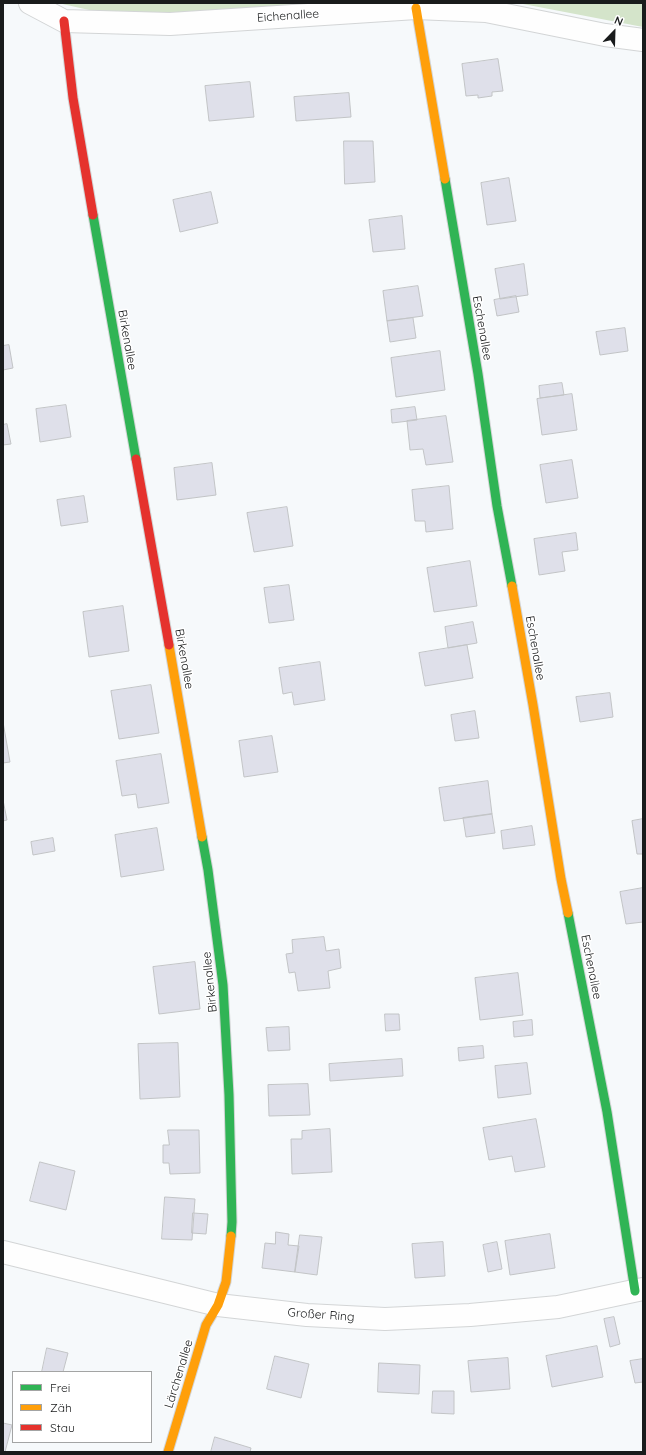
<!DOCTYPE html>
<html>
<head>
<meta charset="utf-8">
<style>
  body { margin:0 }
  #map { position:relative; width:646px; height:1455px; overflow:hidden; background:#f6f9fb; font-family:Quicksand,sans-serif }
  canvas { display:block }
  .frame { position:absolute; inset:0; border:4px solid #191b1c; pointer-events:none }
  .legend { position:absolute; left:12px; top:1371px; width:140px; height:72px; box-sizing:border-box; background:#fff; border:1px solid #a3a4a4; margin:0; padding:5px 7px; list-style:none; font-size:12px; color:#191b1c }
  .legend li { display:flex; align-items:center; gap:8px; height:20px }
  .legend b { width:20px; border:1px solid #a3a4a4 }
  .north { position:absolute; left:594px; top:12px; width:40px; height:40px; -webkit-text-stroke:3px #fff; paint-order:stroke; rotate:23deg; font-size:11px; font-weight:700; line-height:16px; text-align:center; color:#191b1c }
  .north::after { content:''; display:block; margin:auto; width:14px; height:18px; background:#191b1c; clip-path:polygon(50% 0,100% 100%,50% 72%,0 100%) }
</style>
</head>
<body>
<div id="map">
<canvas width="646" height="1455"></canvas>
<div class="frame"></div>
<ul class="legend">
<li><b style="height:5px;background:#30b455"></b>Frei</li>
<li><b style="height:5px;background:#ff9f0a"></b>Zäh</li>
<li><b style="height:5px;background:#e5322d"></b>Stau</li>
</ul>
<div class="north">N</div>
</div>
<script>
const c = document.querySelector('canvas').getContext('2d');
c.lineJoin = 'round';
function fill(path, color) { c.fillStyle = color; c.fill(path, 'evenodd'); }
function stroke(path, color, width, dash) { c.strokeStyle = color; c.lineWidth = width; c.lineCap = dash ? 'butt' : 'round'; c.setLineDash(dash || []); c.stroke(path); }
function write(font, color, halo, rows, align = 'center') {
  c.font = font + ' Quicksand,sans-serif'; c.lineWidth = 3; c.setLineDash([]); c.textBaseline = 'middle'; c.strokeStyle = halo; c.fillStyle = color; for (const [text, x, y, turn = 0] of rows) {
    c.save(); c.translate(x, y); c.rotate((+turn || 0) * Math.PI / 180); c.textAlign = isNaN(turn) ? turn : align; if (halo) c.strokeText(text, 0, 0); c.fillText(text, 0, 0); c.restore();
  }
}
const forest = new Path2D(`
  M58,3H321L175,13L98,12Z
  M514,3H643V27L523,4Z`);
const building = new Path2D(`
  M498,59L503,91L492,92V96L478,98V95L466,96L462,64Z
  M250,82L254,117L209,121L205,86Z
  M349,93L351,117L296,121L294,97Z
  M344,141H373L375,182L345,184Z
  M509,178L516,221L487,225L481,183Z
  M211,192L218,223L180,232L173,200Z
  M402,216L405,249L373,252L369,220Z
  M524,264L528,295L500,299L495,269Z
  M418,286L423,316L387,321L383,291Z
  M516,296L519,312L497,316L494,300Z
  M413,318L416,338L390,342L387,321Z
  M625,328L628,351L600,355L596,332Z
  M9,345L13,368L3,370V346Z
  M440,351L445,390L396,397L391,358Z
  M562,383L564,395L540,398L539,386Z
  M572,394L577,430L542,435L537,399Z
  M66,405L71,437L40,442L36,409Z
  M415,407L417,420L392,423L391,410Z
  M446,416L453,462L426,465L423,449L410,450L407,421Z
  M7,424L11,444L3,445V425Z
  M572,460L578,498L546,503L540,465Z
  M212,463L216,495L177,500L174,468Z
  M449,486L453,529L426,532L425,521H415L412,490Z
  M84,496L88,522L61,526L57,500Z
  M287,507L293,546L254,552L247,513Z
  M576,533L578,550L562,552L565,571L539,575L534,539Z
  M470,561L477,606L434,612L427,568Z
  M289,585L294,620L269,623L264,588Z
  M123,606L129,651L89,657L83,612Z
  M473,622L477,643L448,648L445,627Z
  M467,645L473,678L425,686L419,653Z
  M320,662L325,700L294,705L292,692L283,694L279,668Z
  M151,685L159,733L119,739L111,691Z
  M610,693L613,717L580,722L576,697Z
  M475,711L479,738L455,741L451,715Z
  M3,722L10,762L3,763Z
  M272,736L278,772L244,777L239,741Z
  M161,754L169,803L138,808L136,794L122,796L116,761Z
  M488,781L492,814L444,821L439,788Z
  M3,800L7,820L3,821Z
  M492,814L495,833L466,837L463,818Z
  M643,819V854H637L632,821Z
  M532,826L535,845L503,849L501,831Z
  M157,828L164,870L121,877L115,835Z
  M53,838L55,851L33,855L31,842Z
  M643,888V922L626,924L620,892Z
  M324,937L326,951L339,949L341,968L328,971L330,988L298,991L295,972L289,973L286,954L293,953L292,940Z
  M195,962L200,1009L159,1014L153,967Z
  M518,973L523,1015L480,1020L475,978Z
  M385,1014H399L400,1030L386,1031Z
  M532,1020L533,1035L514,1037L513,1022Z
  M289,1027L290,1050L268,1051L266,1028Z
  M178,1043L180,1097L140,1099L138,1044Z
  M483,1046L484,1058L459,1061L458,1048Z
  M402,1059L403,1076L330,1081L329,1064Z
  M527,1063L531,1094L498,1098L495,1066Z
  M308,1084L310,1115L269,1116L268,1085Z
  M536,1119L545,1167L515,1172L512,1156L489,1160L483,1128Z
  M330,1129L332,1172L292,1174L291,1139H302V1131Z
  M168,1130H199L200,1173L170,1174L169,1163H163V1145H169Z
  M40,1162L75,1171L66,1210L30,1201Z
  M165,1197L195,1199L192,1240L162,1239Z
  M193,1213L208,1214L206,1234L192,1233Z
  M276,1232L289,1234L288,1245L299,1246L295,1272L262,1268L265,1243L275,1244Z
  M550,1234L555,1268L510,1275L505,1241Z
  M300,1235L322,1237L317,1275L295,1272Z
  M443,1242L445,1276L415,1278L412,1244Z
  M497,1242L502,1269L488,1272L483,1245Z
  M614,1317L620,1344L610,1347L604,1319Z
  M597,1346L603,1377L552,1387L546,1356Z
  M47,1348L68,1353L63,1372H42Z
  M275,1356L309,1364L301,1398L267,1389Z
  M508,1358L510,1389L471,1392L468,1361Z
  M643,1359V1382L635,1383L630,1361Z
  M379,1363L420,1365L419,1394L378,1392Z
  M433,1391H454V1414L432,1413Z
  M3,1423L12,1425L5,1452H3Z
  M215,1437L251,1448L250,1452H211Z`);
const street = new Path2D(`
  M30,3L64,21L170,24L416,8L486,11L605,35L643,40
  M3,1252L218,1305L307,1315L385,1319L470,1315L558,1307L643,1289`);
const fast = new Path2D(`
  M445,179L478,374L497,506L512,586
  M93,215L136,459
  M202,837L208,870L223,985L229,1095L232,1222L231,1236
  M568,913L607,1112L635,1291`);
const slow = new Path2D(`
  M416,8L445,179
  M512,586L533,705L561,879L568,913
  M169,645L202,837
  M168,1452L206,1325L218,1305L226,1282L231,1236`);
const jam = new Path2D(`
  M64,21L73,98L93,215
  M136,459L169,645`);
const streetNames = [
  ["Eichenallee",288,16,-4],
  ["Eschenallee",482,328,80],
  ["Birkenallee",127,340,80],
  ["Eschenallee",535,648,80],
  ["Birkenallee",184,659,80],
  ["Eschenallee",591,967,79],
  ["Birkenallee",210,982,-96],
  ["Großer Ring",321,1315,4],
  ["Lärchenallee",179,1374,-73]
];
fill(forest, '#d4e4ca');
fill(building, '#dfe0ea');
stroke(building, '#c2c4c6', 1);
stroke(street, '#d3d5d6', 24);
stroke(fast, '#d3d5d6', 11);
stroke(slow, '#d3d5d6', 11);
stroke(jam, '#d3d5d6', 11);
stroke(street, '#fefefe', 22);
stroke(fast, '#30b455', 9);
stroke(slow, '#ff9f0a', 9);
stroke(jam, '#e5322d', 9);
write('12px', '#191b1c', '#fff', streetNames);
</script>
</body>
</html>
